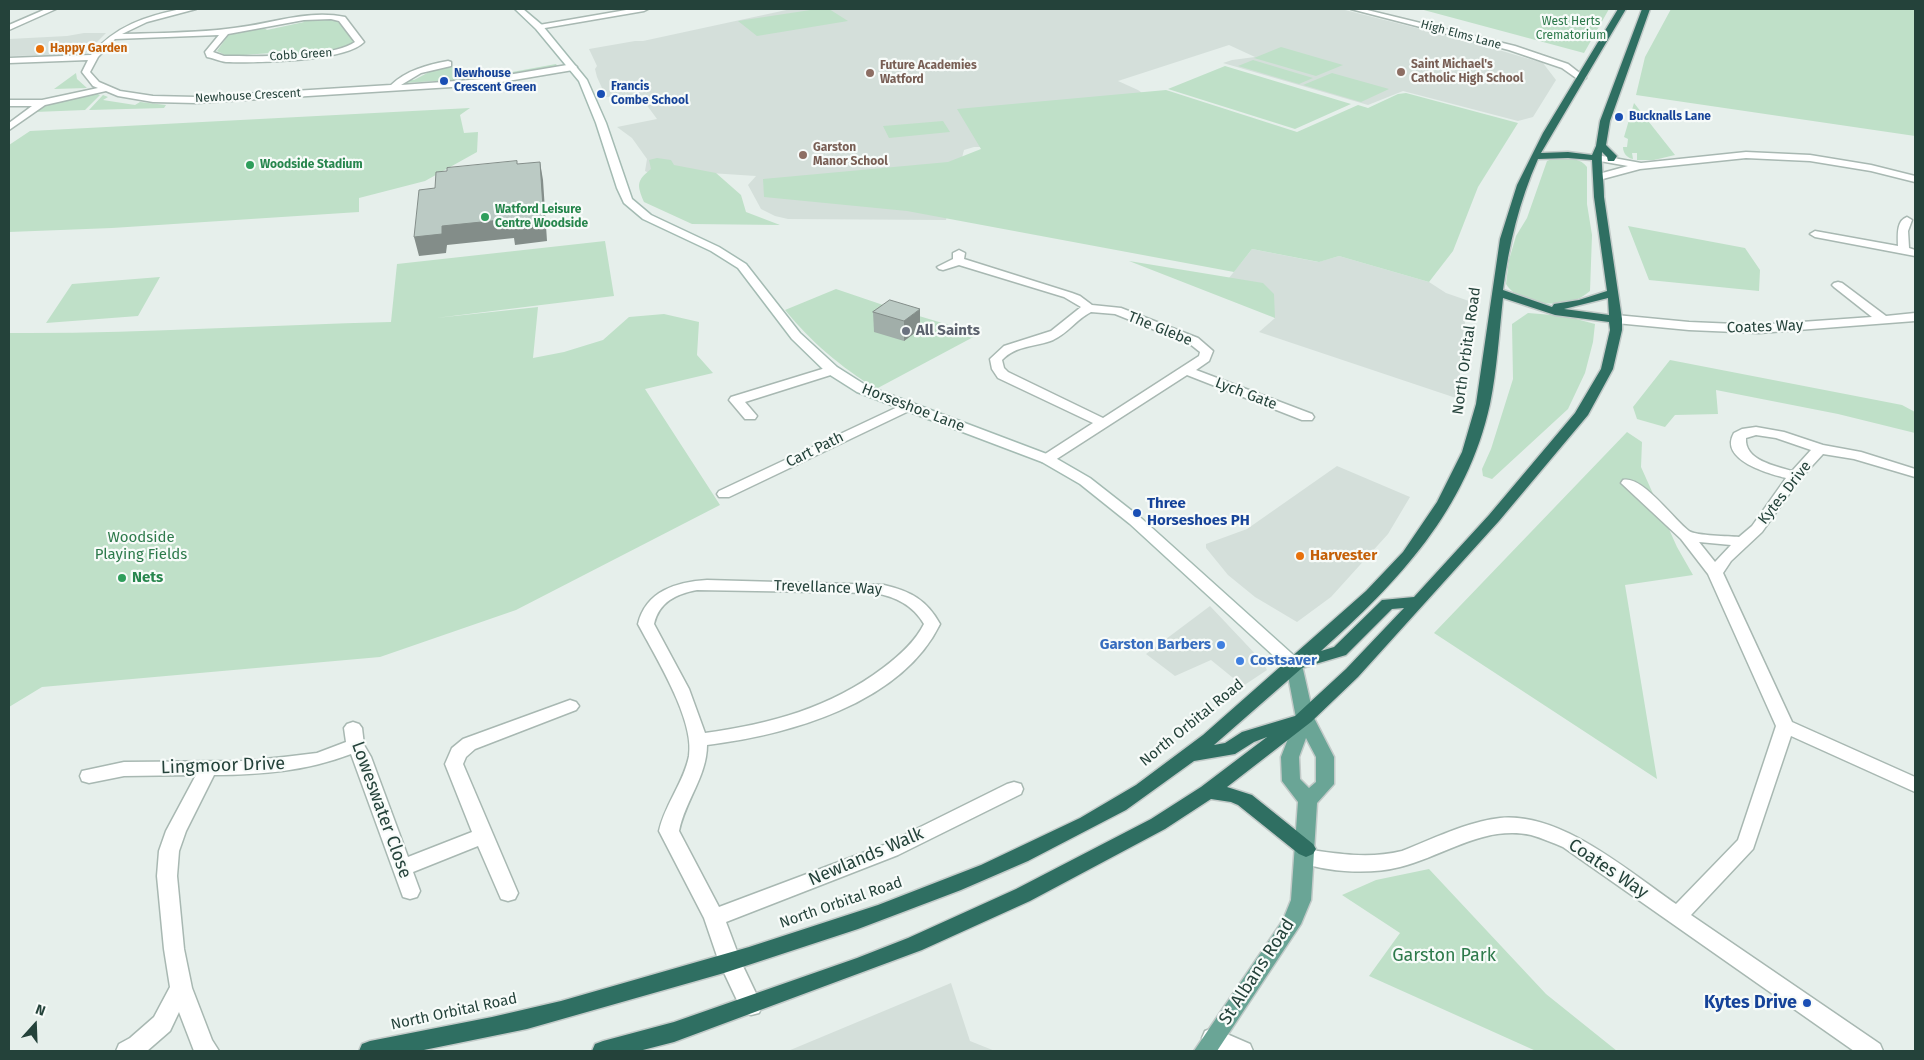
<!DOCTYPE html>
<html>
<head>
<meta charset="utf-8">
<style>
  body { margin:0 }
  #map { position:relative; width:1924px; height:1060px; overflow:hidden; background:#e6efeb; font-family:"Fira Sans",sans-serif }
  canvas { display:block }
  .frame { position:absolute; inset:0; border:10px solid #24423a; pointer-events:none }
  .north { position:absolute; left:10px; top:1000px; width:50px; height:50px; -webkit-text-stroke:4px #f7fbf9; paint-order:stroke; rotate:20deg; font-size:14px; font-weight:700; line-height:20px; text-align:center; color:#24423a }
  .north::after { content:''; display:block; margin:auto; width:18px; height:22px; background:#24423a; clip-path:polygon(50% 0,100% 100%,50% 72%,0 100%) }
</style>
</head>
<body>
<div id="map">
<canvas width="1924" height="1060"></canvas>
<div class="frame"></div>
<div class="north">N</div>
</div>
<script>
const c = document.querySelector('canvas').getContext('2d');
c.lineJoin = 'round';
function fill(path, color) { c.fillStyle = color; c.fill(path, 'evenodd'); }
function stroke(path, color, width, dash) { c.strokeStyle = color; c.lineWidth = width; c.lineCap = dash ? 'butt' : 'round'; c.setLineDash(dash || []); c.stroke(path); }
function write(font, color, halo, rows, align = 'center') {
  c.font = font + ' "Fira Sans",sans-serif'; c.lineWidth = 4.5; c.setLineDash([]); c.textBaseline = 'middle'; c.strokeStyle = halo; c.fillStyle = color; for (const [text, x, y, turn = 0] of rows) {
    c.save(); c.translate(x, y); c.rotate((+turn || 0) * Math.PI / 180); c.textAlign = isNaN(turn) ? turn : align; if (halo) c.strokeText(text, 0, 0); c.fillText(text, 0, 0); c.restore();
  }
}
const built = new Path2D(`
  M791,9H1341L1468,41L1543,63L1556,80L1533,117L1518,121L1403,91L1368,105L1223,63L1232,60L1255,57L1229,45L1118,81L1138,90L1151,99L1110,147H974L964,150L946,220L788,219L775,216L761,209L748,185L756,176L710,173H649L645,171L647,159L632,138L617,127L657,119L640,96L606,97L597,77L595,69L597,66L589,49L635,41H643Z
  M84,33H106L86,53L80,55L9,56V39L67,36Z
  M1252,249L1318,262L1339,256L1429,282L1446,293L1469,301L1461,344L1459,399L1259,332L1275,318L1229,278Z
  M1337,466L1410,497L1388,534L1331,597L1297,622L1255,597L1228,575L1206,548V544L1247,529Z
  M1210,606L1262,661L1267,670L1243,686L1211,660L1175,676L1146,654Z
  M951,983L970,1041L995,1051H788Z`);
const green = new Path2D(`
  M817,9H829L848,21L757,36L738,21Z
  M1420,9H1609L1584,53Z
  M1671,9H1915V136L1636,95L1645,57Z
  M330,18L336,20L355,40L356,43L335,52L283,55L284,52L244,55L242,57L225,55L217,51L229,34L264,28L267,30L304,22L302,20Z
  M1281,47L1343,65L1316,76L1254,58Z
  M1253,60L1313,78L1299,84L1238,66Z
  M556,64L558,67L505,77L458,82L452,80L404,83L407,80H414L431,71L426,70L461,66L465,72L490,76Z
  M1225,66L1351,104L1295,129L1168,89Z
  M76,73L77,79L87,88L54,89Z
  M1332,73L1389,89L1361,102L1303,85Z
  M1166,90L1297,132L1358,105L1368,108L1398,94L1406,93L1518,123L1478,187L1453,251L1429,282L1339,256L1319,262L1252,249L1234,272L907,211L764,197L763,179L948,162L981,149L957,109Z
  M94,93L100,95L85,110L35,112L46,104Z
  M103,95L108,97L103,100L135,105L140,102L166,105L164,108L89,110Z
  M1634,103L1675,155L1654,160H1637V153H1632L1633,159C1627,158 1623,153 1623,147H1627L1628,139L1624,137Z
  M470,108L460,115L464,133L478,132L477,152L425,181L359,198V212L112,228L9,232V145L30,131Z
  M943,121L950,132L889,138L883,126Z
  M657,158L671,160L674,165L716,173L741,195L746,212L780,225L692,224L644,202C637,185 636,181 651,169L649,160Z
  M1554,158C1565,158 1580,157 1587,167V204L1592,235L1590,291C1587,293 1584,296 1580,298C1559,308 1519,305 1506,284L1509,260L1516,236L1527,218L1547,161Z
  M1628,226L1745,248L1760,270L1759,291L1649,280Z
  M605,241L614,296L436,318L538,307L533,358L564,352L603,340L629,317L664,314L699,322L697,355L713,373L645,389L720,505L516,610L380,657L42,687L9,707V333C136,334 263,325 391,322L397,264Z
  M1129,261L1263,283L1274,294L1275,318Z
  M160,277L138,316L46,323L72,284Z
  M836,289L889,307L979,334L876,389C840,366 812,343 785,310Z
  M1528,313L1565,316L1595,324L1593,342L1585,373L1568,409L1492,479L1483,476L1482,469L1491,449L1513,379L1512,324Z
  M1670,360L1902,405L1915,412V433L1838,414L1716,390L1718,414L1675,415L1665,427L1637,419L1633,407Z
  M1627,432L1642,442L1641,467L1677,547L1693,575L1625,585L1657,779L1434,633Z
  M1429,869L1546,994L1617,1051H1536L1369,976L1400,933L1342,895L1376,880Z`);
const street = new Path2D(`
  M46,9H56L9,30V25Z
  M182,9H196L147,22L122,34C159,33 197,33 234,28C271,24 308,9 345,17L364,42C345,62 254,63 226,62C219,61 213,58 207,57L205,52L219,35L115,39L98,57L90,72L99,82L120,91L153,96L196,97L391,85C407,70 427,65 448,61L451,62V66L421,73L401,85L484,79L573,64L577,67L573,70L484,85L196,103L153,102L118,96L106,91L45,105L9,130V123L32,106H9V100H42L98,88L93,86L82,72L88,60L9,63V58L91,55C115,26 146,16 182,9ZM331,19L339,21L355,42C330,59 256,56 224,56L213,52L228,34L304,20Z
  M632,9H648L644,11L539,29L535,27L539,25Z
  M1351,9H1363L1515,46L1568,64L1586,78L1579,80L1562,68L1509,50Z
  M1746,152L1810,155L1871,165L1915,176V182L1871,171L1810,161L1746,158L1640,169L1599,180L1594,177L1595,175L1628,166L1594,160L1592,158L1597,155L1641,163Z
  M1907,217L1912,220L1908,231L1909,248L1915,250V256L1815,237L1810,234L1815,231L1898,246C1898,236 1896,221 1907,217Z
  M959,250L965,253L964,259L1072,293L1080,296L1092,305L1121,308L1198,338L1213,351L1209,361L1196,370L1312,414L1314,417L1312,420H1302L1187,375L1052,462H1042L1040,459L1042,456L1093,423L998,378L992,369L990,359L1004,346L1051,331L1081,307L1064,297L959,265L943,270L939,269L937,267L953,259V253ZM1091,312L1115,314L1190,344L1200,352L1199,356L1103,418L1008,372L1004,368L1002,360C1016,345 1036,347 1053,340C1068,333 1077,319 1091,312Z
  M1838,282L1842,283L1886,316L1915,313V321L1759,333L1689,330L1616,323L1610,319L1616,315L1689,322L1759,325L1872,317L1834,287L1832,285L1834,283Z
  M832,366L838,370L837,373L745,402L757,416L755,419H745L729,400L731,397Z
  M906,403L913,407L911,410L729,497H719L717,494L719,491Z
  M1756,427L1784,432L1823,445L1861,452L1915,469V477L1854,459L1823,454L1800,479L1762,532L1731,561L1723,573L1792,722L1915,777V792L1791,736L1753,849L1691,915L1880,1044L1883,1051H1854L1563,847C1553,843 1542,838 1531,835C1483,825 1444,856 1400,867C1369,875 1329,872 1298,862L1295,857L1298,852L1305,849C1337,854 1370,859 1402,851C1433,839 1466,822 1500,818C1561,812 1628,871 1676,904L1738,840L1776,726L1708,574L1681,539L1621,483L1623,480C1642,475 1674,520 1689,531C1697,536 1729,536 1739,537L1752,526L1786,478C1770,474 1718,460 1734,433L1742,429ZM1756,435L1776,438L1811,450L1792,471C1775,466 1744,460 1746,438ZM1699,542L1731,545L1715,562Z
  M707,580L884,585C910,591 927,600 940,624C901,704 788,735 707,745C707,776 685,801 679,831L719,907L884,845L1007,784L1014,782L1021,784L1023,789L1021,794L898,855L726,922L741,962L762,1006L759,1013L751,1015L743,1013L719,962L704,918L659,831C665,804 684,782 689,756C695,720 655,656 638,624C646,591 676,582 707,580ZM697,590L875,593C896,597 913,605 924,624C915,642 899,656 883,668C830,708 770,724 705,733L689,689L654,624C659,602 676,594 697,590Z
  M570,700L576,702L579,706L576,710L475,749L466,757L463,764L518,893L515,899L508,901L501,899L478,846L413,872L420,891L417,897L410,899L403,897L351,754C306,771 262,775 214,775L186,831L179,851L177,876L184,949L192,988L212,1040L219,1051H194L179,1012L170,1031L147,1051H116L119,1044L130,1038L154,1017L170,987L164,949L157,876L159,851L166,831L196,775L124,776L89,783L82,781L80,776L82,771L124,762L244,761L284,757L317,753L346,742L344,728L347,724L353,722L359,724L362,728L364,745L371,757L408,857L472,832L445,764L452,748L463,739Z
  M1213,1028L1250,1044L1253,1051H1219L1205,1045L1202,1038L1205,1031Z`);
const secondary = new Path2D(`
  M515,9H523L542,25L587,80L606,123L632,199L651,215L719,247L746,264L800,333L837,367L867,386L1052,456L1090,478L1141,518L1300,661L1302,665L1300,669L1294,671L1288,669L1130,524L1080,484L1042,462L857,392L827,373L792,339L738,268L711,251L643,219L624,203L617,188L596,123L579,81L536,29Z`);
const primary = new Path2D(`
  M1294,659L1300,661L1302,665L1314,718L1334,757V784L1317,803L1311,900L1301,924L1217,1051H1194L1283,920L1291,900L1298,802L1282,781L1281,757L1296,718L1286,665L1288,661ZM1306,738L1316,757V782L1309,788L1300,779L1299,757Z`);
const highway = new Path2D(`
  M1618,9H1626L1541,153L1568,152L1592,155L1596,146L1600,121L1642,9H1650L1610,121L1606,145L1617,156L1614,161H1608L1607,157L1602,152C1601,167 1604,181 1604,197L1622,319V330L1613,369L1588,415L1499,521L1358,677L1311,722L1227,787L1252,795L1313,844L1316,849L1313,854L1306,857L1299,854L1238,805L1231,802L1211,799L1165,829L1030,901L922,950L674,1042L639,1051H592L595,1044L603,1041L674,1022L857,958L908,938L1016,889L1151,819L1201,787L1267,737L1254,742L1235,754L1194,761L1126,810L1028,861L961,890L858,929L724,973L527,1029L419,1051H359L362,1044L370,1041L492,1017L561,1001L749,947L878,905L981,865L1080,818L1136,785L1203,735L1366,591L1403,552L1437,502L1462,452L1476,404L1500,239L1517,185L1543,133ZM1568,158L1592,160L1594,197L1607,291L1579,300L1554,304L1552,307L1503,290C1509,244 1519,202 1538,159ZM1503,298L1555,315L1609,322L1610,330L1601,369L1575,413L1489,515L1414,597L1382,600L1334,647L1321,651C1398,582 1467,510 1490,404C1497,370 1499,334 1503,298ZM1608,298L1609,315L1564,309ZM1404,608L1346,669L1295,716L1242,732L1225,743L1214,745L1302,668L1346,655L1392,609Z`);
const wall = new Path2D(`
  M890,300L920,329L904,341L874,332L873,312Z`);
const shadedWall = new Path2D(`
  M540,162L543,180L547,241L515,245L514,238L447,245L446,253L419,256L414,237L442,226Z
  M920,309V329L904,341V321Z`);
const building = new Path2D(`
  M517,161V164L540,162L544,223L511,226V219L442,226V234L414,237L419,190L435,188L436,172L447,171V168Z
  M890,300L920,309L904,321L873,312Z`);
const markers = [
  [40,49,5,"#e8710a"],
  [1401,72,5,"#8d6e63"],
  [870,73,5,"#8d6e63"],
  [444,81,5,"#1a4fb4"],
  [601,94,5,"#1a4fb4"],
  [1619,117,5,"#1a4fb4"],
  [803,155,5,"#8d6e63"],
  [250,165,5,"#2e9e5b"],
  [485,217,5,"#2e9e5b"],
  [906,331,5,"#6b7280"],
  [1137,513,5,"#1a4fb4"],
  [1300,556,5,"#e8710a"],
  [122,578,5,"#2e9e5b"],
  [1221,645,5,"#3f7fe0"],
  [1240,661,5,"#3f7fe0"],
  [1807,1003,5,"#1a4fb4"]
];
const farParknames = [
  ["West Herts",1571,22],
  ["Crematorium",1571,36]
];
const farStreetnames = [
  ["High Elms Lane",1461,35,15],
  ["Cobb Green",301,55,-4],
  ["Newhouse Crescent",248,96,-3]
];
const farFoodnames = [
  ["Happy Garden",50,49]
];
const farEducationnames = [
  ["Saint Michael's",1411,65],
  ["Catholic High School",1411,79],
  ["Future Academies",880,66],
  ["Watford",880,80],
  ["Garston",813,148],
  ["Manor School",813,162]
];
const farTransitnames = [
  ["Newhouse",454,74],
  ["Crescent Green",454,88],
  ["Francis",611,87],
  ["Combe School",611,101],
  ["Bucknalls Lane",1629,117]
];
const farLeisurenames = [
  ["Woodside Stadium",260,165],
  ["Watford Leisure",495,210],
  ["Centre Woodside",495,224]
];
const streetNames = [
  ["Coates Way",1765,327,-2],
  ["The Glebe",1160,329,22],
  ["North Orbital Road",1467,351,-82],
  ["Lych Gate",1246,394,21],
  ["Horseshoe Lane",913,408,21],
  ["Cart Path",815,450,-26],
  ["Kytes Drive",1785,493,-52],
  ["Trevellance Way",828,588,2],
  ["North Orbital Road",1192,723,-39],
  ["North Orbital Road",841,903,-19],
  ["North Orbital Road",454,1012,-12]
];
const worshipNames = [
  ["All Saints",916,331]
];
const transitNames = [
  ["Three",1147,504],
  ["Horseshoes PH",1147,521]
];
const parkNames = [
  ["Woodside",141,538],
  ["Playing Fields",141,555]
];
const foodNames = [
  ["Harvester",1310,556]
];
const leisureNames = [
  ["Nets",132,578]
];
const shopNames = [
  ["Garston Barbers",1211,645],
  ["Costsaver",1250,661,"left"]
];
const nearStreetnames = [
  ["Lingmoor Drive",223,766,-2],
  ["Loweswater Close",381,810,70],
  ["Newlands Walk",866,857,-23],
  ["Coates Way",1608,869,34],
  ["St Albans Road",1257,972,-57]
];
const nearParknames = [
  ["Garston Park",1444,956]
];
const nearTransitnames = [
  ["Kytes Drive",1797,1003]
];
fill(built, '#d4dfda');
fill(green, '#bfe0c8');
stroke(street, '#a8b8b2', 3);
stroke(secondary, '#a4bbb3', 3);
stroke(primary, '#c2cac8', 3);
stroke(highway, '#c2cac8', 3);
fill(street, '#fff');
fill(secondary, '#fff');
fill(primary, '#6aa596');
fill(highway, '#2f6f62');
fill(wall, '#a1aea9');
fill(shadedWall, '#838d89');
fill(building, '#bbcac4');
stroke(building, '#838d89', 1);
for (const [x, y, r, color] of markers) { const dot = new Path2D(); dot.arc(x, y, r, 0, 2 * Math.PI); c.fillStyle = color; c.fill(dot); stroke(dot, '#f7fbf9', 2); }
write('12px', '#2d7a4b', '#f7fbf9', farParknames);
write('12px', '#24423a', '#f7fbf9', farStreetnames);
write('bold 12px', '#c56008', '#f7fbf9', farFoodnames, 'left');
write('bold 12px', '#785e54', '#f7fbf9', farEducationnames, 'left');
write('bold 12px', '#164399', '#f7fbf9', farTransitnames, 'left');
write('bold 12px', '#27864d', '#f7fbf9', farLeisurenames, 'left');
write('15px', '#24423a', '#f7fbf9', streetNames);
write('bold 15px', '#5b616d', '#f7fbf9', worshipNames, 'left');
write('bold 15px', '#164399', '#f7fbf9', transitNames, 'left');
write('15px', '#2d7a4b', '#f7fbf9', parkNames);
write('bold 15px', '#c56008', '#f7fbf9', foodNames, 'left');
write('bold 15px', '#27864d', '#f7fbf9', leisureNames, 'left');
write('bold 15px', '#366cbe', '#f7fbf9', shopNames, 'right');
write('18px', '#24423a', '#f7fbf9', nearStreetnames);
write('18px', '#2d7a4b', '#f7fbf9', nearParknames);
write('bold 18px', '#164399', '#f7fbf9', nearTransitnames, 'right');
</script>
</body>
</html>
